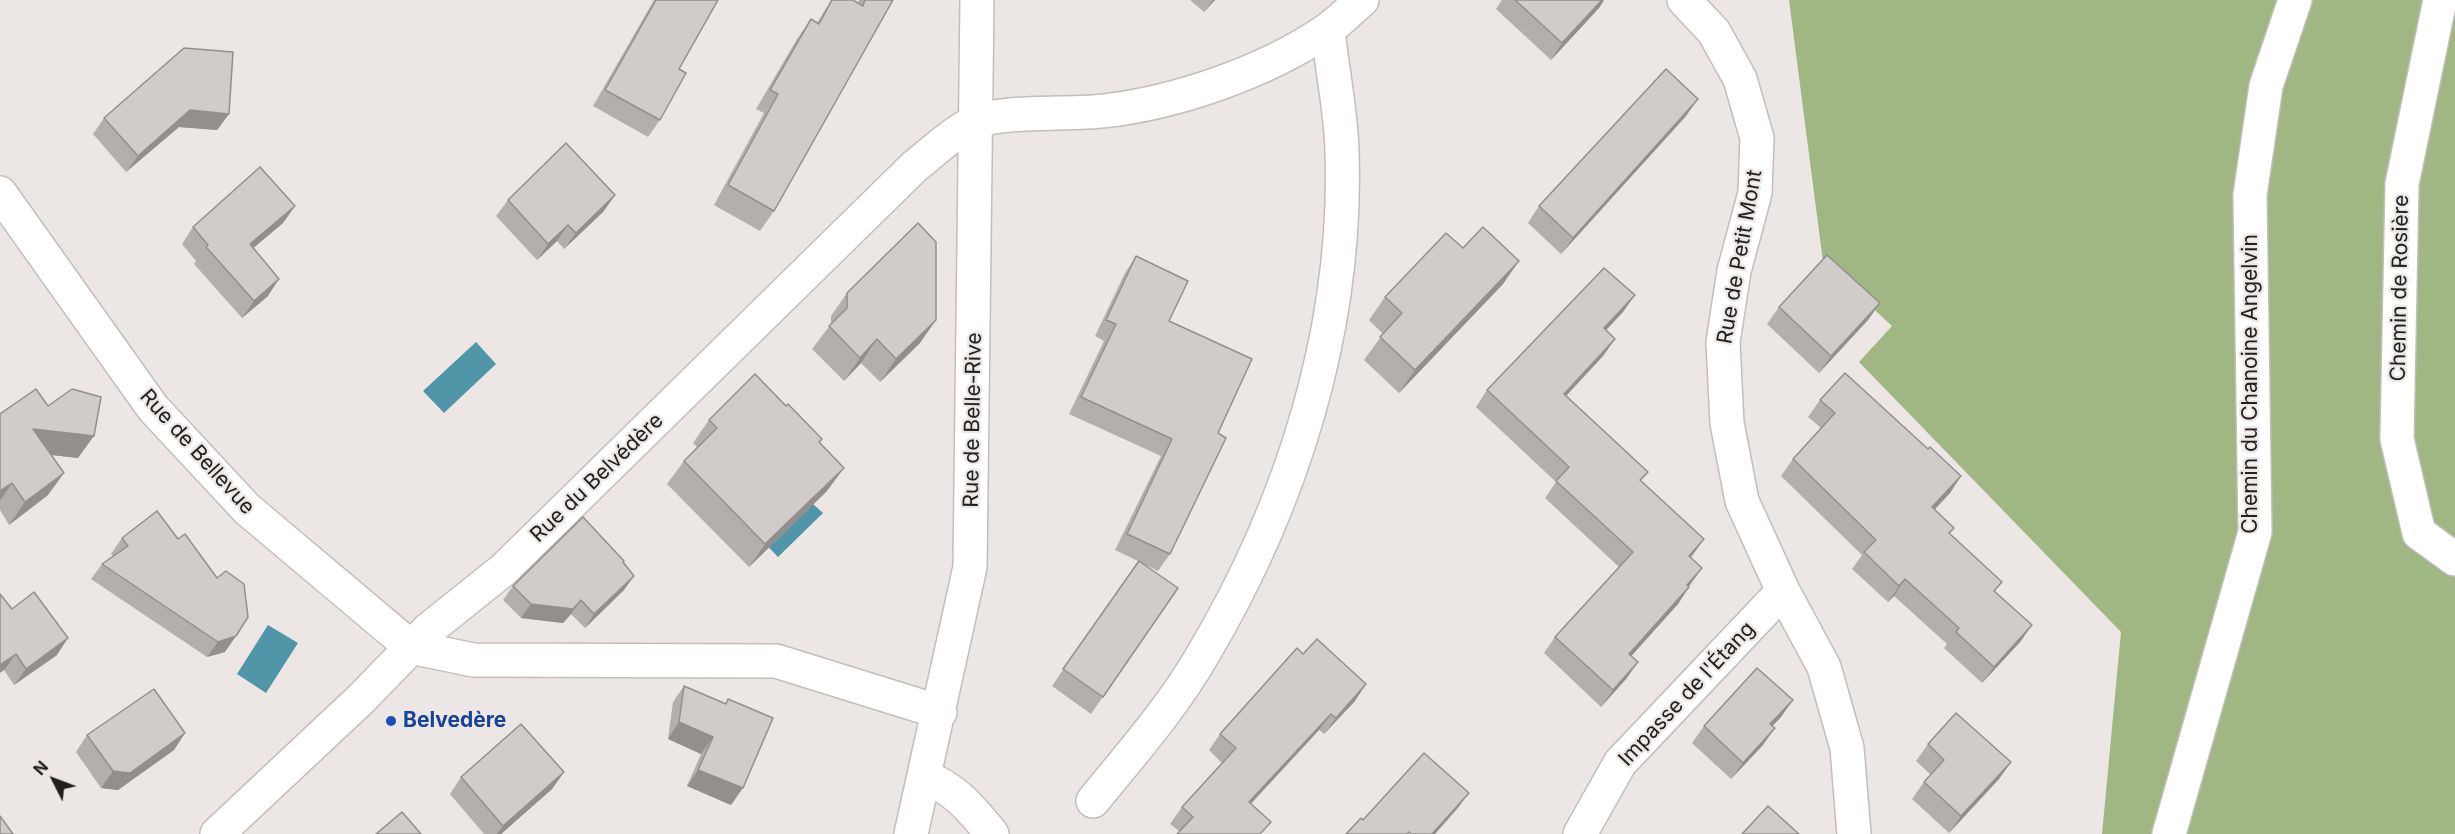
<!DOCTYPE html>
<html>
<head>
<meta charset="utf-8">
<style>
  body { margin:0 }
  #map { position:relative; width:2455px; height:834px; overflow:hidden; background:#ece7e4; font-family:Inter,sans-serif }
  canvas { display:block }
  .north { position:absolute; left:24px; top:750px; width:60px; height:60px; -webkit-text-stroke:4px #ece7e4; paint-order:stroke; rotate:312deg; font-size:16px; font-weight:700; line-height:24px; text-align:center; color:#21201e }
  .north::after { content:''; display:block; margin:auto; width:21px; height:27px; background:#21201e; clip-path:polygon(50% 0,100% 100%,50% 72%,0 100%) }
</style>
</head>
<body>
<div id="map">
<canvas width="2455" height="834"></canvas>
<div class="north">N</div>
</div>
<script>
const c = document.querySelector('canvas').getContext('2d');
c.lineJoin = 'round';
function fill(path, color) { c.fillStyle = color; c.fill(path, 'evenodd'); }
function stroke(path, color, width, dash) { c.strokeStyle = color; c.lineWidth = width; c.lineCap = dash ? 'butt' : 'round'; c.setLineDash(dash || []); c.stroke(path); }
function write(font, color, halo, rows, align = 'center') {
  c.font = font + ' Inter,sans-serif'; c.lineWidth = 4.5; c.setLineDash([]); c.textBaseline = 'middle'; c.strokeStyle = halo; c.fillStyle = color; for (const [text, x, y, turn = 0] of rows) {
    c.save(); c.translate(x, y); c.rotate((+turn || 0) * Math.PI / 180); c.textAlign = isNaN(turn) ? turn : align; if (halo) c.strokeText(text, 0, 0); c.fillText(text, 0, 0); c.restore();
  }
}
const forest = new Path2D(`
  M1789,0H2455V834H2102L2121,632L1859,362L1892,326L1823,262Z`);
const water = new Path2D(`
  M476,342L496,364L444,413L423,391Z
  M813,504L823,513L778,557L756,534Z
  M268,625L298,643L266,693L237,674Z`);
const minor = new Path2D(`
  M1684,0L1714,32L1740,79L1757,138L1755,193L1734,271L1723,342L1727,423L1742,501L1783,591L1824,667L1847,748L1854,834
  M2440,0L2402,184L2397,439L2419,533L2455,559
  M0,193L153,408L247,509L411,647L473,660L776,661L940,712
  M924,777C954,787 973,811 992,834
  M1093,801C1131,754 1172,708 1202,656C1292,505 1348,329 1342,151C1341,111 1332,70 1328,30
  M217,834L361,699L428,630L503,570L914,167C933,152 953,132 976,122C1003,110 1071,115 1103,111C1176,103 1266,72 1327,30C1340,21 1350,10 1362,0
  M1580,834L1620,763L1783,591
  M2169,834L2255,532L2250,195L2266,86L2295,0`);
const tertiary = new Path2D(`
  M911,834L970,567L977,0`);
const wall = new Path2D(`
  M654,0H718L679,69L660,120L648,137L593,106Z
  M831,0H853L858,3L859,0H893L774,211L760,231L714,205L764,113L756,109L797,39L811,19L817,23Z
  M1190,0H1215L1204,12Z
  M1502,0H1604L1599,8L1551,60L1496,9Z
  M229,114L217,130L179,127L126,172L93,134L104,118Z
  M1686,116L1561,254L1528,223L1539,206Z
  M615,195L603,212L564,249L557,241L537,260L496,216L508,200Z
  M295,206L283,223L253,248L268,296L242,318L194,264L196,261L182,244L193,227Z
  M1136,256L1169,321L1218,433L1170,554L1158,571L1144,564L1178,588L1091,714L1052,686L1138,561L1115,550L1161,456L1069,414L1104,341L1095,336L1125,273Z
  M1503,284L1399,393L1364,360L1383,334L1369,320L1385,297Z
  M847,293L920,343L880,382L861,363L844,381L812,349L831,324V316Z
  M1880,303L1868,320L1819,373L1767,324L1779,307Z
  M1623,312L1606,330L1615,339L1603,356L1566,396L1648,472L1641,481L1690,558L1689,587L1678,604L1631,656L1638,662L1626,679L1601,707L1544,653L1555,637L1619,567L1545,498L1556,482L1476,407L1487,390Z
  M1820,400L1928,449L1961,476L1950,493L1935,509L1950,534L1995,592L2032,625L2020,642L1982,683L1944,648L1947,644L1894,596L1888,602L1852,569L1862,555L1781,476L1793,459L1821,428L1808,417Z
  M786,406L822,439L820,443L827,491L749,567L667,484L684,461L697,447L693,443L709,420Z
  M0,414L78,458L51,455L48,495L9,525L0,510Z
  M157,511L225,652L207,657L91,579L102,564L113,556L111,554L122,538Z
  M623,563L624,590L585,628L571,614L563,623L521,618L503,600L513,586Z
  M12,609L57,655L14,685L4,670Z
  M684,686L725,704L728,699L731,805L687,786L701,754L668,739L673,702Z
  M1355,701L1324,734L1319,730L1251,804L1179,831L1170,824L1182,807L1222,763L1209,750L1220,734Z
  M1781,717L1772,726L1763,745L1731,779L1692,743L1704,726Z
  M185,733L174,750L118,790L101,788L76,752L87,735Z
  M1928,744L2011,762L1999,779L1949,833L1912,799L1924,782L1931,775L1916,761Z
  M564,772L552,789L501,834H484L450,794L461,777Z`);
const shadedWall = new Path2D(`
  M1213,0H1215L1204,12Z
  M1602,0H1604L1599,8L1551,60L1562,43Z
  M1698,99L1686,116L1561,254L1573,238Z
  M190,110L229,114L217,130L179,127L126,172L138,156Z
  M615,195L603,212L564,249L576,233Z
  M295,206L283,223L238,261L250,244Z
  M568,225L557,241L537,260L548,244Z
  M1519,261L1503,284L1399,393L1415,370Z
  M279,279L268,296L242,318L254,301Z
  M1635,295L1623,312L1592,345L1604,328Z
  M1880,303L1868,320L1819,373L1831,356Z
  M936,320L920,343L880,382L896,359Z
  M877,339L861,363L844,381L860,358Z
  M1615,339L1603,356L1552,411L1564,394Z
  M33,429L94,436L78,458L17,451Z
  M844,468L827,491L749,567L765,544Z
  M64,473L48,495L9,525L25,502Z
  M1961,476L1950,493L1921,524L1932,507Z
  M12,483L0,501V491Z
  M1704,539L1692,556L1677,573L1689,556Z
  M1702,568L1690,585L1675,602L1687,585Z
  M634,576L624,590L585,628L594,614Z
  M1905,579L1894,596L1888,602L1899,586Z
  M1689,587L1678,604L1618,671L1629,654Z
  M581,600L571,614L563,623L521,618L531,604Z
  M2032,625L2020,642L1982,683L1994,667Z
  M236,636L225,652L207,657L218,642Z
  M68,638L57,655L14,685L26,669Z
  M16,654L4,670L0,673V665Z
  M1638,662L1626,679L1601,707L1613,690Z
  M1366,684L1355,701L1324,734L1336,718Z
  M1793,700L1781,717L1758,741L1770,724Z
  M1331,714L1319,730L1237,818L1249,802Z
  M679,722L713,737L701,754L668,739Z
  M1775,728L1763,745L1731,779L1743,763Z
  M185,733L174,750L118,790L101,788L113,771Z
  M2011,762L1999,779L1949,833L1961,816Z
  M698,770L743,788L731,805L687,786Z
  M564,772L552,789L501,834H497L503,826Z
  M1469,793L1457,809L1435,834H1432Z`);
const building = new Path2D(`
  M656,0H718L679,69L686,73L660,120L605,90Z
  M832,0H853L863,6L865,0H893L774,211L728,185L778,94L770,90L811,19L819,24Z
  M1515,0H1602L1562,43Z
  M184,48L233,52L229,114L190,110L138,156L104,118Z
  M1666,69L1698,99L1573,238L1539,206Z
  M566,143L615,195L576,233L568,225L548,244L508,200Z
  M260,167L295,206L250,244L279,279L254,301L206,247L208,245L193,227Z
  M918,223L936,242V320L896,359L877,339L860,358L829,326L847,308V293Z
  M1483,227L1519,261L1415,370L1380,337L1402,313L1385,297L1446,233L1463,248Z
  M1827,255L1880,303L1831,356L1779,307Z
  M1136,256L1188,281L1169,321L1252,359L1218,433L1226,438L1170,554L1127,534L1172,439L1081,397L1116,324L1106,320Z
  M1604,268L1635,295L1604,328L1615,339L1564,394L1648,472L1640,480L1704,539L1689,556L1702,568L1687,585L1689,587L1629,654L1638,662L1613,690L1555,637L1633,552L1556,481L1569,467L1487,390Z
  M1845,373L1928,449L1930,447L1961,476L1932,507L1954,528L1949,533L2002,582L1994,591L2032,625L1994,667L1956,632L1959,628L1905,579L1899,586L1864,552L1876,540L1793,459L1835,413L1820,400Z
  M755,374L786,406L788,404L822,439L819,442L844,468L765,544L684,461L717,428L709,420Z
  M36,389L48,406L72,389L101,397L94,436L33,429L64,473L25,502L12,483L0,491V414Z
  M157,511L178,539L185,534L217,578L226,571L244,584L248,617L236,636L218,642L102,564L128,546L122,538Z
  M583,517L624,561L623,562L634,576L594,614L581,600L573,609L531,604L513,586Z
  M1139,561L1178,588L1103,697L1063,669Z
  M34,592L68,638L26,669L16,654L0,665V594L12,609Z
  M1317,639L1366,684L1336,718L1331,714L1249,802L1271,822L1260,834H1177L1193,817L1182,807L1236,748L1220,734L1297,648L1303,654Z
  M1757,668L1793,700L1770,724L1775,728L1743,763L1704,726Z
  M684,686L726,704L728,699L773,718L743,788L698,770L713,737L679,722Z
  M154,689L185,733L130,773L113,771L87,735Z
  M1956,713L2011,762L1961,816L1924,782L1944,760L1928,744Z
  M521,724L564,772L503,826L461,777Z
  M1424,753L1469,793L1432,834H1411L1409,832L1407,834H1346L1361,818L1363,820Z
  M1768,806L1799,834H1742Z
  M402,812L421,834H376Z
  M0,816L13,834H0Z`);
const markers = [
  [391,721,6,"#1a4fb4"]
];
const streetNames = [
  ["Rue de Petit Mont",1740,257,-80],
  ["Chemin de Rosière",2400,288,-89],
  ["Chemin du Chanoine Angelvin",2251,384,-90],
  ["Rue de Belle-Rive",973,420,-89],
  ["Rue de Bellevue",197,452,48],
  ["Rue du Belvédère",597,478,-44],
  ["Impasse de l'Étang",1687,694,-47]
];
const transitNames = [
  ["Belvedère",403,721]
];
fill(forest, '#a0b784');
fill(water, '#5095a8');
stroke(minor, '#c3bebb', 36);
stroke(tertiary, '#c3bebb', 36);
stroke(minor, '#fff', 33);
stroke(tertiary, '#fff', 33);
fill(wall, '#b3afad');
fill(shadedWall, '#928f8d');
fill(building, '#d0ccc9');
stroke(building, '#928f8d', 1.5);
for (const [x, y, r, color] of markers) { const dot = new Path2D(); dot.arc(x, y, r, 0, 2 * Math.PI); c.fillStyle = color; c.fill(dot); stroke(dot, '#ece7e4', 2); }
write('21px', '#21201e', '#ece7e4', streetNames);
write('bold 21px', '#164399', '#ece7e4', transitNames, 'left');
</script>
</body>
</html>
